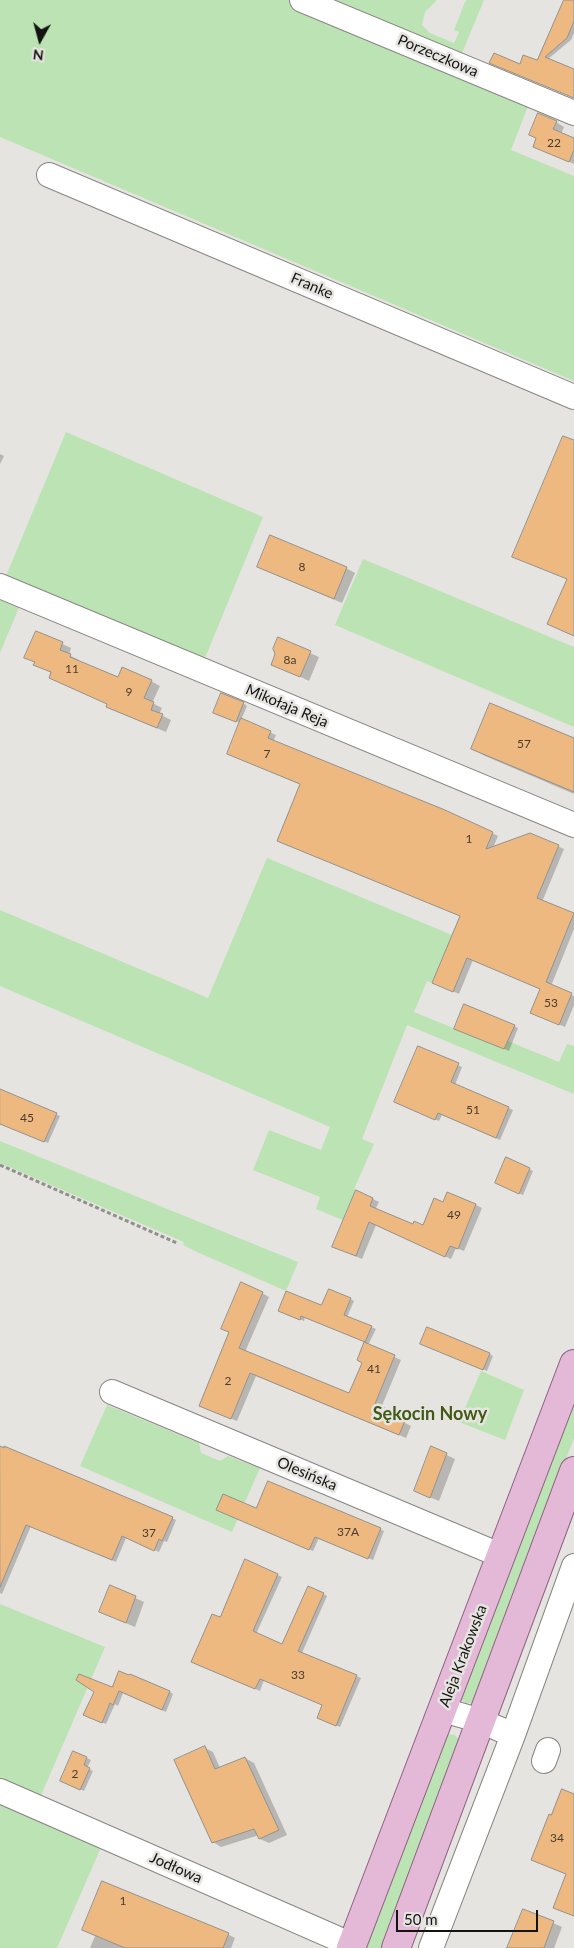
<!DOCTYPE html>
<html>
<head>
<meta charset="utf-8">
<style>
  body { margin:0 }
  #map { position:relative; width:574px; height:1948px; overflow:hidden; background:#e6e4e0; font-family:Lato,sans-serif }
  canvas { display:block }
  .north { position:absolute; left:15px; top:15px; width:50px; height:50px; -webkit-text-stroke:4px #e6e4e0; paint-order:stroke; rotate:187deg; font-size:14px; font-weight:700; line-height:20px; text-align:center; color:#131311 }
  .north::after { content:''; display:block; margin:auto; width:18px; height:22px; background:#131311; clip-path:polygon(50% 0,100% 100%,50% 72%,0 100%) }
  .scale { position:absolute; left:396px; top:1910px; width:142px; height:22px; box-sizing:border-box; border:2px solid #131311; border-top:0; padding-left:6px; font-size:15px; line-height:18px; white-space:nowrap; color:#131311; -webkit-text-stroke:4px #e6e4e0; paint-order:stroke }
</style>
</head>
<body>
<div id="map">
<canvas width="574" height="1948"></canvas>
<div class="north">N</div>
<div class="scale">50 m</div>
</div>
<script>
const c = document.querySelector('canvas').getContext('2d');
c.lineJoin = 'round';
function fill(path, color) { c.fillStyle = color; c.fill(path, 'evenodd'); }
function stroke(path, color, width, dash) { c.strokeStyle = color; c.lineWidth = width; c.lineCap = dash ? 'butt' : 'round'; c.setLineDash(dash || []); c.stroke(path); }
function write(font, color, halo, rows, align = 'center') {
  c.font = font + ' Lato,sans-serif'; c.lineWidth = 5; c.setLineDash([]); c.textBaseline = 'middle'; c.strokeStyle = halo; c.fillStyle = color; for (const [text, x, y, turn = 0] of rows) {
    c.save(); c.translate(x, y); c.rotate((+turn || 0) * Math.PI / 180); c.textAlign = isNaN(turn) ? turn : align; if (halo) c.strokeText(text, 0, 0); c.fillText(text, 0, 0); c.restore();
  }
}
const green = new Path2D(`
  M0,0H288L530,101L511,150L574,176V381L0,137Z
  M327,0H437L425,12L422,25L430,33L454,43L459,32L454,30L465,2L467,0H484L460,58Z
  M66,432L263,517L205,658L6,576Z
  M363,559L574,647V727L335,625Z
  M0,598L20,605L0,653Z
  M267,858L452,935L432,983L427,981L414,1012L504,1049L508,1041L559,1062L567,1044L574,1046V1094L407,1025L362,1139L374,1144L354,1189L356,1190L343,1220L316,1209L320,1197L253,1170L269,1130L321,1150L330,1127L0,986V910L208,998Z
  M0,1141L298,1262L286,1291L197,1252L183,1245L184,1242L0,1163Z
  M481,1371L524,1390L505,1440L459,1422Z
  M574,1394V1438L474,1702L466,1704L461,1699Z
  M107,1405L199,1443L201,1453L220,1461L228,1456L260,1468L232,1532L80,1466Z
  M0,1604L105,1647L39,1800L0,1782Z
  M447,1734L455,1735L458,1739V1744L381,1948H365Z
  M0,1798L103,1843L57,1948H0Z`);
const shadow = new Path2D(`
  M565,0H574V33L571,40L548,59L574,70V98L520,65L538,62Z
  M556,122L564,127L561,134L574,140V164L534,146Z
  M0,454L4,456L0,464Z
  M258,567L346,568L355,573L342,603Z
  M36,632L71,648L69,655L79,660L78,662L119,679L151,681L160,686L152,703L162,708L159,714L171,720L166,732L116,711L108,707L109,704L50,678L52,673L35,665L36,663L26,657Z
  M278,639L319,657L309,681L280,667L277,654Z
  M243,703L247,706L241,720L276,735L273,742L492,833L498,836L493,848L530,834L564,849L542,902L574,915V929L551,986L574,996V1005L565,1027L532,1013L542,989L473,960L459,994L439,985L461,916L284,843L302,785L228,754L241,723L218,715Z
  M574,740V794L485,756L473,749Z
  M514,1026L518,1028L509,1051L459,1030Z
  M419,1048L462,1067L455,1085L513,1110L500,1140L442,1115L439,1121L400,1104Z
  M0,1091L60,1116L48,1143L0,1123Z
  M529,1169L533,1171L523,1195L500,1185Z
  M373,1199L379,1202L375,1210L413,1225L424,1227L443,1203L476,1205L482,1208L464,1251L456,1248L451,1259L376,1225L362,1259L334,1247Z
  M262,1293L269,1297L245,1352L350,1395L363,1362L358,1360L365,1342L305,1317L304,1321L283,1313L322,1307L350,1299L354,1301L347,1317L376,1329L368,1345L401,1360L381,1408L395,1414L393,1417L411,1426L406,1438L256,1376L237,1421L207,1409Z
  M426,1346L489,1354L493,1356L487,1371Z
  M0,1448L172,1518L176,1520L167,1542L164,1541L159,1552L126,1538L116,1562L31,1526L2,1594L0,1593Z
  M432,1448L455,1459L439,1501L415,1491Z
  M269,1482L384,1531L373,1560L319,1538L313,1551L221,1511L257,1510Z
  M246,1561L282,1577L256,1634L283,1645L323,1594L327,1596L302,1653L361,1678L340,1727L322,1720L323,1705L264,1680L260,1691L197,1664L220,1619Z
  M111,1587L144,1602L135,1627L109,1616Z
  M113,1689L170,1692L173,1694L166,1712L123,1693L118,1706L115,1704L106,1724L88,1717Z
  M205,1748L213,1752L220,1768L245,1758L254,1763L287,1835L269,1843L260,1839L259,1835L221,1847L213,1842Z
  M74,1752L91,1760L87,1768L93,1771L84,1791L66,1783Z
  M103,1883L229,1935L235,1938L231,1948H90L95,1936L83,1930Z
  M524,1910L562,1927L554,1948H509Z`);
const building = new Path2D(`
  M564,0H574V21L567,38L545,57L574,69V98L489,63L494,53L520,64L523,55L537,60Z
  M538,113L557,121L553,129L574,138V150L569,162L533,147L536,138L529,135Z
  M563,436L574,440V636L547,624L567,579L512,557Z
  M270,535L347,567L334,599L257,567Z
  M36,631L63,642L60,650L71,654L70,657L118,677L122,667L152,680L144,698L154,702L151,710L163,714L157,728L106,707L107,704L49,678L51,672L33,665L35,662L24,658Z
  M278,637L311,651L300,677L271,665L275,654L273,649Z
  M221,693L244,702L236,722L213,713Z
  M490,703L574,738V792L471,749Z
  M241,718L271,731L268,738L445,810L493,832L486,849L530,833L559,845L537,898L574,913L546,982L572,993L559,1025L530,1013L540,989L467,958L453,992L432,983L460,916L277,841L300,784L227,754Z
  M464,1004L515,1025L504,1049L454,1029Z
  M418,1046L459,1063L451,1082L509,1107L496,1138L438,1113L435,1120L394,1102Z
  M0,1089L57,1113L44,1142L0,1124Z
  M506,1157L530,1168L519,1194L495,1183Z
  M356,1190L373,1198L370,1206L413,1224L414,1221L423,1225L434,1198L443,1202L447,1192L476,1204L458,1249L450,1246L445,1257L369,1222L356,1256L332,1247Z
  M241,1282L263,1292L239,1348L349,1393L362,1363L357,1360L364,1342L395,1355L375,1404L389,1410L387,1413L405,1421L399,1435L250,1373L231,1419L199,1406L229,1332L221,1329Z
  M329,1289L351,1298L344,1315L372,1326L365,1342L301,1316L300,1320L278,1311L286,1291L321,1305Z
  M427,1327L490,1353L483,1370L420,1344Z
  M0,1446L4,1448V1446L173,1517L162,1541L159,1539L154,1551L122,1536L112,1560L26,1525L0,1587Z
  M431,1446L447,1453L430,1498L414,1491Z
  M268,1481L381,1528L368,1559L315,1537L309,1550L216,1510L223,1494L256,1508Z
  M245,1559L278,1574L253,1631L282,1644L308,1586L324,1593L298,1651L357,1675L336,1726L317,1718L322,1705L260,1679L255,1689L191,1662L212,1614L220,1617Z
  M110,1585L136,1596L126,1623L99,1612Z
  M119,1671L129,1675L130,1674L170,1691L162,1710L119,1691L113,1705L110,1703L102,1723L83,1715L94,1692L76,1680L79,1674L112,1687Z
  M205,1746L215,1769L245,1757L279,1830L259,1839L254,1829L212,1843L174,1760Z
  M73,1751L87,1757L84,1765L90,1768L80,1790L60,1781Z
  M562,1789L574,1794V1916L553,1908L566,1874L531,1860L549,1814L551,1815Z
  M102,1881L229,1933L223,1948H125L82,1930Z
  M523,1909L554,1921L544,1948H507Z`);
const path = new Path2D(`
  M0,1165L177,1243`);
const minor = new Path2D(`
  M302,0L574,113
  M49,175L574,397
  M0,586L574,825
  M112,1392L502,1556
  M443,1710L481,1721L513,1735
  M544,1761L548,1750
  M0,1791L352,1945
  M431,1948L513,1735L574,1566`);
const major = new Path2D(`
  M351,1948L574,1364
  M396,1948L574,1471`);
const numberNames = [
  ["22",554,143],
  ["8",302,567],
  ["8a",290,660],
  ["11",72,669],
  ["9",129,692],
  ["57",524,744],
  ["7",267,754],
  ["1",469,839],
  ["53",551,1003],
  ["51",473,1110],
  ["45",27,1118],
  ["49",454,1215],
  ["41",374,1369],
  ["2",228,1381],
  ["37A",348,1532],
  ["37",149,1533],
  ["33",298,1675],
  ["2",75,1774],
  ["34",557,1838],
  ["1",123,1901]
];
const streetNames = [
  ["Porzeczkowa",438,56,23],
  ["Franke",312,286,23],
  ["Mikołaja Reja",287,706,23],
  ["Olesińska",307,1474,23],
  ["Aleja Krakowska",463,1656,-69],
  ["Jodłowa",176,1868,24]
];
const quarterNames = [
  ["Sękocin Nowy",430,1414]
];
fill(green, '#bbe3b3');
fill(shadow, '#0003');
fill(building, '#edb980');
stroke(building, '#93918e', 1);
stroke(minor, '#888582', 26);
stroke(major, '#8e6181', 30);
stroke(path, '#91908d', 3, [4, 2.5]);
stroke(minor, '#fff', 24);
stroke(major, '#e3b9d7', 28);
write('12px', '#4a3c2d', null, numberNames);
write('15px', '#131311', '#e6e4e0', streetNames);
write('bold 18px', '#405a15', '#e6e4e0', quarterNames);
</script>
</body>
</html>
